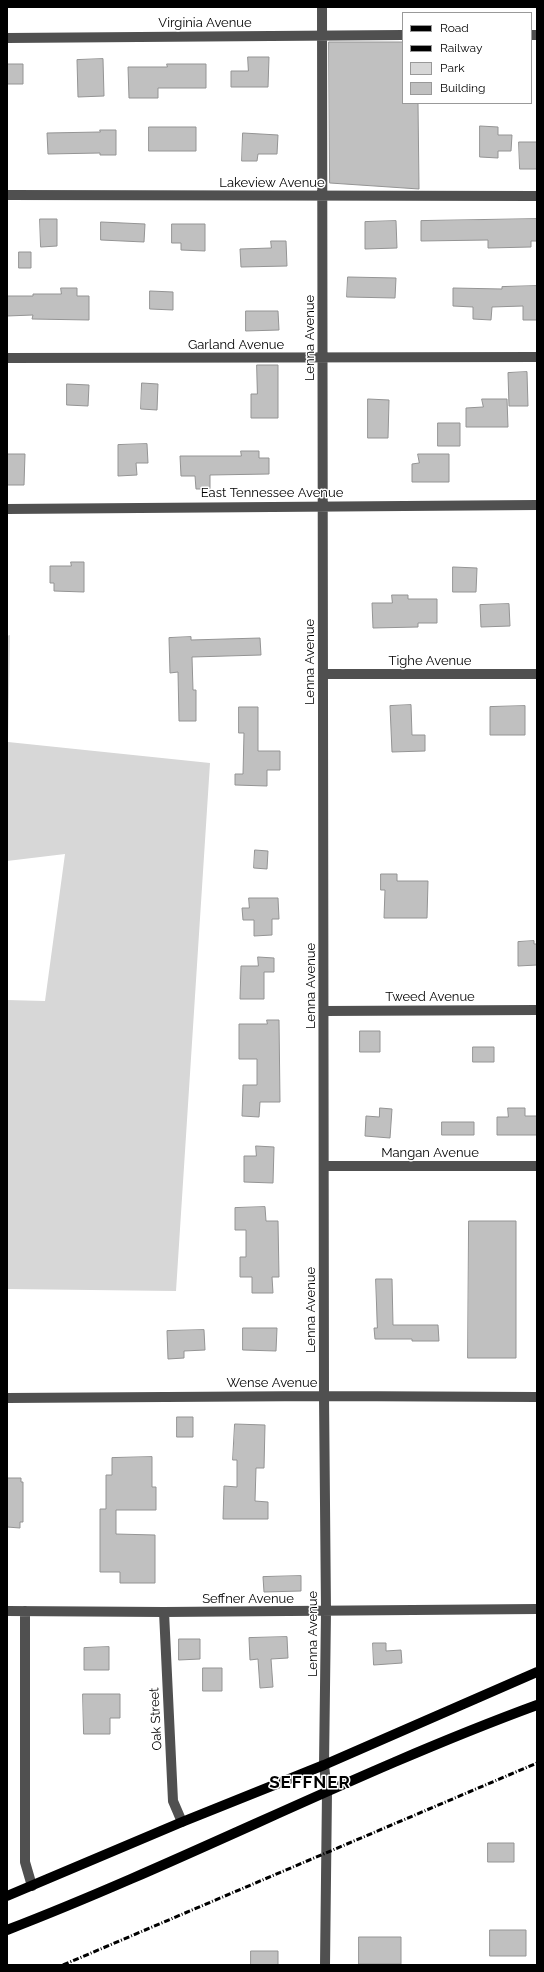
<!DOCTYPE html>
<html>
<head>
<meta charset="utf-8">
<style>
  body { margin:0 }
  #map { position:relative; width:544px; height:1972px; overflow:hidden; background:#fff; font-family:Raleway,sans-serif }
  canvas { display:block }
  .frame { position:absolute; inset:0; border:8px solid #000; pointer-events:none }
  .legend { position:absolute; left:402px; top:12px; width:130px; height:92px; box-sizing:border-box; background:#fff; border:1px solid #999; margin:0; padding:5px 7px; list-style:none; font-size:12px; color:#000 }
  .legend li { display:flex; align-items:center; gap:8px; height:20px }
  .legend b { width:20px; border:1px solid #999 }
</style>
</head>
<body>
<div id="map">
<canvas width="544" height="1972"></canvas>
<div class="frame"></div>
<ul class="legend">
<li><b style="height:5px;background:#000"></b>Road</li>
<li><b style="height:5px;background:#000"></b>Railway</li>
<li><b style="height:11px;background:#d7d7d7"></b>Park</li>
<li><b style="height:11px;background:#c0c0c0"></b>Building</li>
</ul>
</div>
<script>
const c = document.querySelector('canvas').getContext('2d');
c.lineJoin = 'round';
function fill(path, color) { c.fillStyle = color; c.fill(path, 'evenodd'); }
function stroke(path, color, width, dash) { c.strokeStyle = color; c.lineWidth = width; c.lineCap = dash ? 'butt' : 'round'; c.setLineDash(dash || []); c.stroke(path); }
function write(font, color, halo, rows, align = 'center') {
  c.font = font + ' Raleway,sans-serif'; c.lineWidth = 3; c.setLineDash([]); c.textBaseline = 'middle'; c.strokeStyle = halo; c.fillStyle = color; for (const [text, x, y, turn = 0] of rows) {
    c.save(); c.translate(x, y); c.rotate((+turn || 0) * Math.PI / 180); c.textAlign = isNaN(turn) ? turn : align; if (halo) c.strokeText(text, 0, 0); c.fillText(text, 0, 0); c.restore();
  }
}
const green = new Path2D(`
  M10,635L8,742L210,763L176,1291L7,1289V1000L45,1001L65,854L7,861V636Z`);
const building = new Path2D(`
  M329,42H403V103H418L419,189L330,183Z
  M248,57H269L268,87H231V71H248Z
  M103,59L104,96L78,97L77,60Z
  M7,64H23V84H7Z
  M167,64H206V88H158V98H129L128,67H167Z
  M480,126L498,127V135H512L511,151H498V158L480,157Z
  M149,127H196V151H149Z
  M100,130H116V155H100V153L48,154L47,133L100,132Z
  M243,133L278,135L277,154H258L257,161H242Z
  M519,142H537V169H520Z
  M40,219H57V246L41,247Z
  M537,219V241H531V247L488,248V240L421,241V221Z
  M396,221L397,248L365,249V222Z
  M101,222L145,224L144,242L101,240Z
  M172,224H205V251L181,250V243H172Z
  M271,241H286L287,266L241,267L240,249L271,248Z
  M19,252H31V268H19Z
  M348,277L396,278L395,298L347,297Z
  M537,286V320H523V306L492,307L491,320L473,319V307L453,306V288L502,289V287Z
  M61,288H77V296H89V320L32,319L33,315L7,316V296H33V294H61Z
  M150,291L173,292V310L150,309Z
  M246,311H278L279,330L246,331Z
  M257,365H278V418H251V394H257Z
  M527,372L528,406H509L508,373Z
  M142,383L158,384L157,410L141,409Z
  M67,384L89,385L88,406L67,405Z
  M368,399L389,400L388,438H368Z
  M482,399H507L508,427H466V408L483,407Z
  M438,423H460V446H438Z
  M147,444L148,463H136L137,475L118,476V445Z
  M241,451H259V458H269V474L210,475V489H196L195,476H181L180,456H241Z
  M7,454H25L24,485H7Z
  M418,454H449V482H412V464L419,463Z
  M71,562H84V592L54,591V583H50V566H71Z
  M453,567L477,568L476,592H453Z
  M392,595H408V599H437V623H418V627L373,628L372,603H392Z
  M509,604L510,626L481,627L480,605Z
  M191,637V640L260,638L261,655L192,657L193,690H196V721H179L178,672L170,673L169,638Z
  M411,705L412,735H425V751L392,752L390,706Z
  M525,706V735H490V707Z
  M239,707H258V751H280V770H267V786L235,785V774H243L244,733H239Z
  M255,850L268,851L267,869L254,868Z
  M381,874H397V881H428L427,918H384L385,890H381Z
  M249,898H278L279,919H272V935L254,936V920H243L242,908H249Z
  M534,941V944H537V965L518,966V942Z
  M258,957L274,958V972H264V999H240L241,966H258Z
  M267,1020H279L280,1102H260L259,1117L242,1116L243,1085H257V1059H239V1024H267Z
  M360,1031H380V1052H360Z
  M473,1047H494V1062H473Z
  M380,1108L392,1109L390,1138L365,1136L366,1116L379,1117Z
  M508,1108H525V1116H537V1135H497V1117H508Z
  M442,1122H474V1135H442Z
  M256,1146L274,1147L273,1183L244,1182V1156H256Z
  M265,1207L266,1221H278L279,1277H272L273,1293H252V1277H240V1257H246V1230H235V1208Z
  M469,1221H516V1358H468Z
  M376,1279H392L393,1325H438L439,1341H412V1339H375L374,1328H377Z
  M243,1328H277L276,1351L243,1350Z
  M204,1330L205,1350L184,1351V1358L168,1359L167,1331Z
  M177,1417H193V1437H177Z
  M235,1424L265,1425L264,1468H256L255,1501L268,1502V1519H223L224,1486L237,1487V1460H233Z
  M152,1457V1487H156V1510H116V1534L155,1535V1583H120V1572H100V1509H106V1475H112V1458Z
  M7,1478H21V1482H23V1522H20V1528L7,1527Z
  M301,1576V1591L264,1592L263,1577Z
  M287,1637L288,1658L271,1659L273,1687L260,1688L258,1659L250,1660L249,1638Z
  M179,1639H200V1659L179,1660Z
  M373,1643H386V1651L401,1650L402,1663L374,1665Z
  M109,1647V1670H84V1648Z
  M203,1668H222V1691H203Z
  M83,1694H120V1718H110V1734H84Z
  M488,1843H514V1862H488Z
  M490,1930H526V1956H490Z
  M359,1937H401V1964H359Z
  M251,1951H278V1965H251Z`);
const minor = new Path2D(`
  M322,7L324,1396L326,1611L324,1765L327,1792L325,1965
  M531,35H537
  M7,38L403,35
  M7,195L537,196
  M7,358L537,357
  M7,509L537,505
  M323,674H537
  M324,1011L537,1010
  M324,1166H537
  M7,1398L324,1396L537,1397
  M7,1611L164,1612L537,1609
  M25,1611V1862L32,1886
  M164,1612L173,1801L182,1822`);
const major = new Path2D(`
  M7,1896L182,1822L324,1765L537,1672
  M7,1930C186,1861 357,1771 537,1705`);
const rail = new Path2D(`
  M63,1965L537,1763`);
const streetNames = [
  ["Virginia Avenue",205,23],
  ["Lakeview Avenue",272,183],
  ["Lenna Avenue",310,338,-90],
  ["Garland Avenue",236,345],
  ["East Tennessee Avenue",272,493],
  ["Tighe Avenue",430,661],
  ["Lenna Avenue",310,662,-90],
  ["Lenna Avenue",311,986,-90],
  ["Tweed Avenue",430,997],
  ["Mangan Avenue",430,1153],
  ["Lenna Avenue",311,1310,-90],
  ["Wense Avenue",272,1383],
  ["Seffner Avenue",248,1599],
  ["Lenna Avenue",313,1634,-90],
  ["Oak Street",156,1719,-93]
];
const districtNames = [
  ["SEFFNER",310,1783]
];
fill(green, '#d7d7d7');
fill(building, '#c0c0c0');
stroke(building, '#949494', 1);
stroke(minor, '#505050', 10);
stroke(major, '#000', 10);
stroke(rail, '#000', 3, [6, 2, 1, 2]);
write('13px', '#000', '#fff', streetNames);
c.letterSpacing = '1px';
write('bold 17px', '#000', '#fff', districtNames);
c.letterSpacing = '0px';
</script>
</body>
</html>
